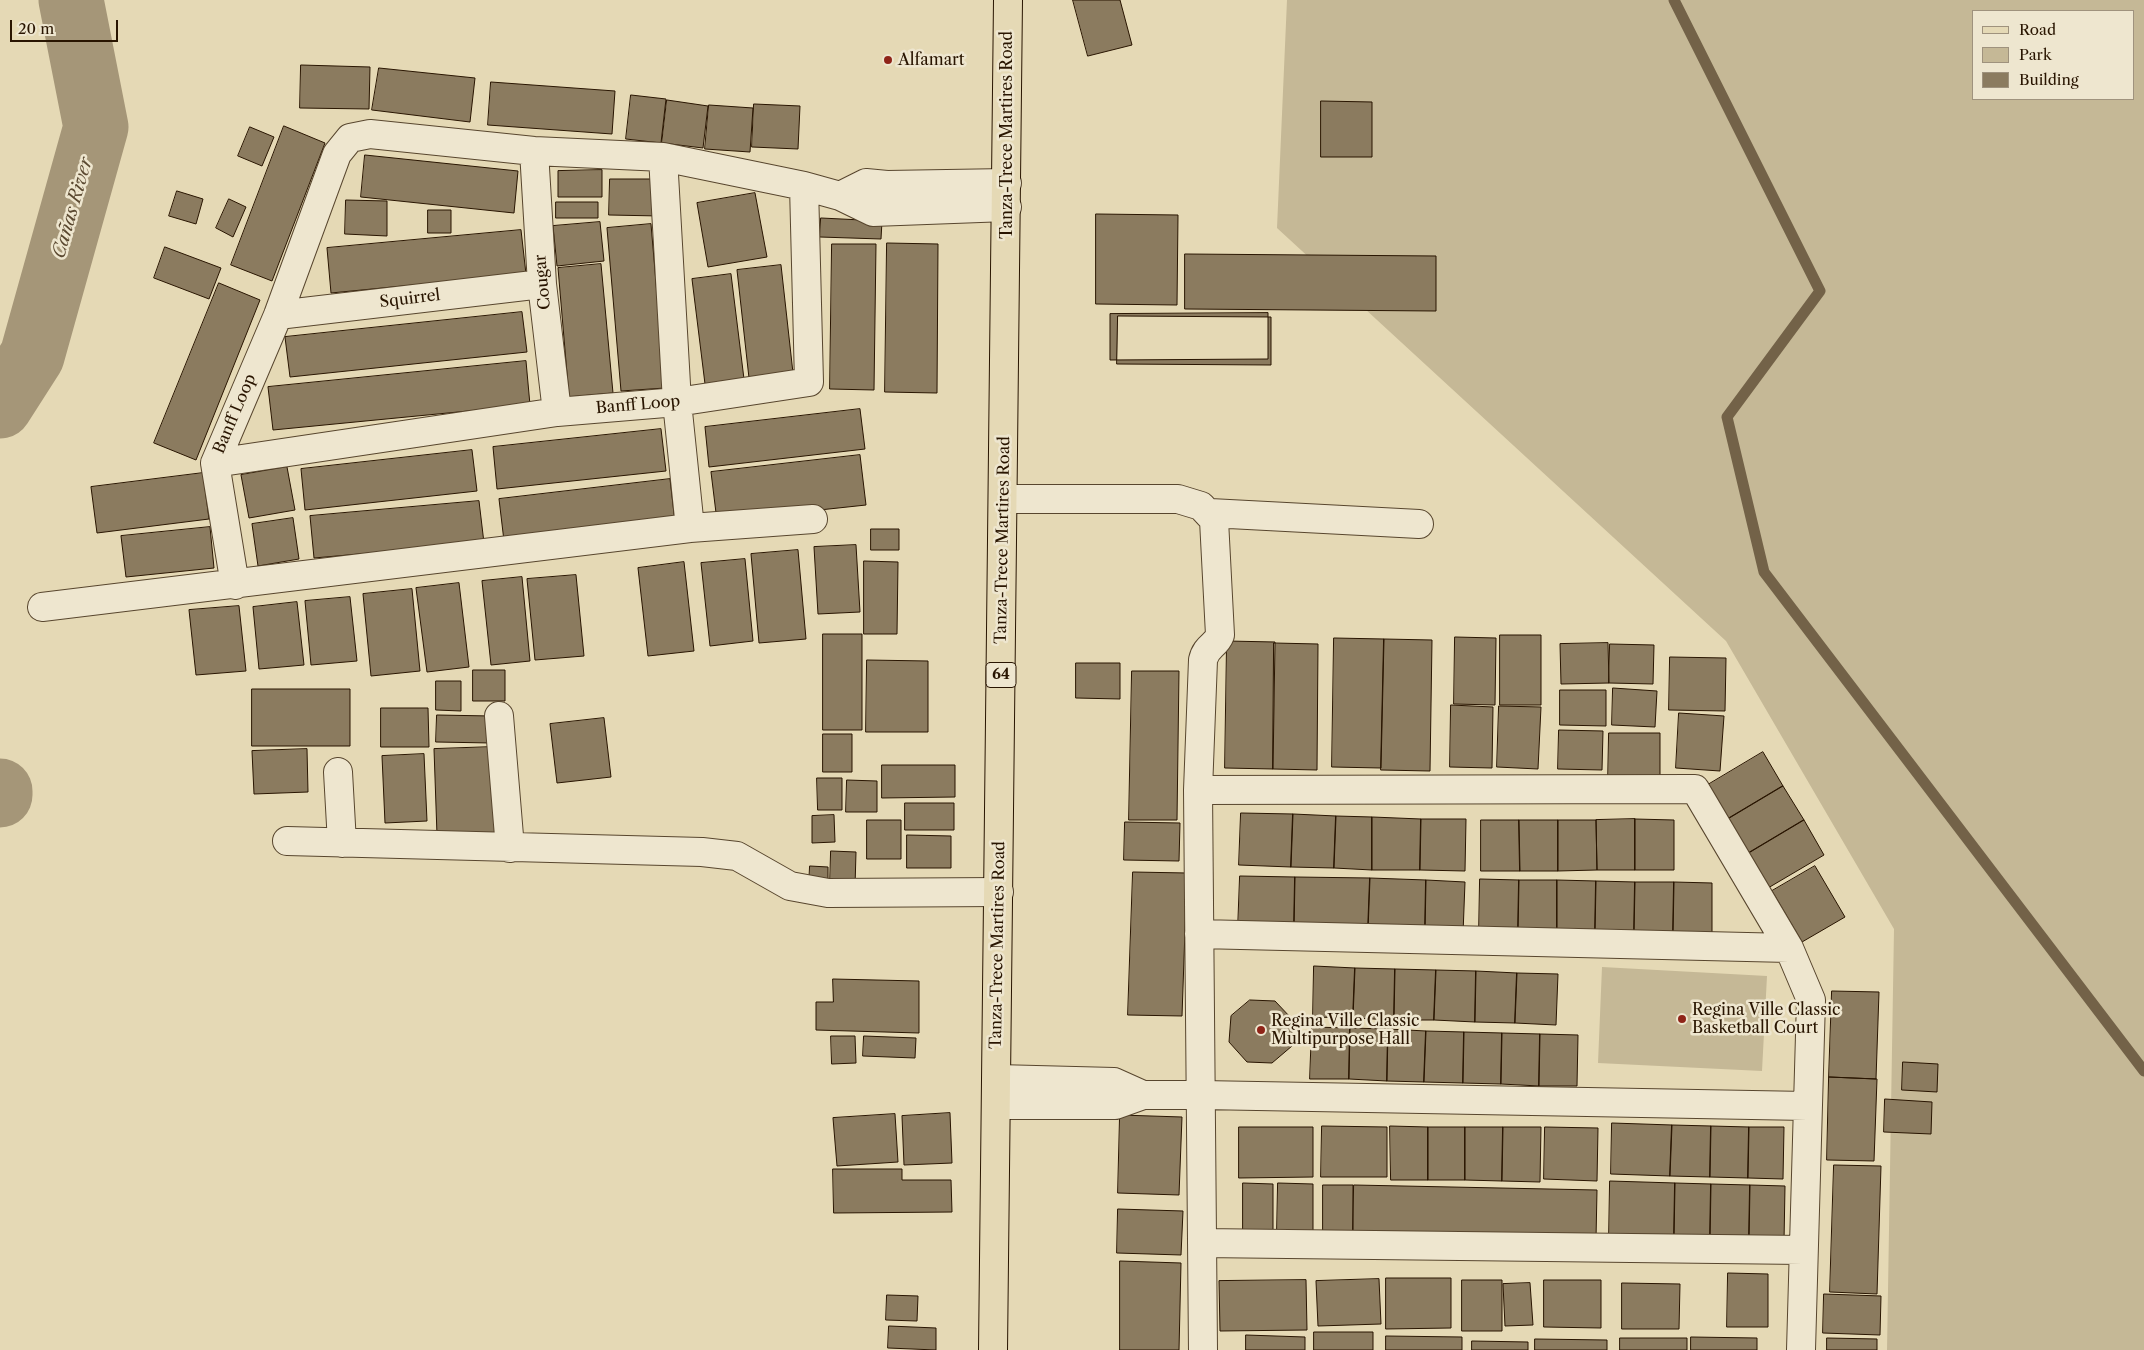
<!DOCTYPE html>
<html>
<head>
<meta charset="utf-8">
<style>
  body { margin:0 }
  #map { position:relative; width:2144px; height:1350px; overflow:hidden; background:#e5d9b5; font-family:"Libre Caslon Text",serif }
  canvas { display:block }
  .legend { position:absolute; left:1972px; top:10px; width:162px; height:90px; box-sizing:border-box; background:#eee6cf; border:1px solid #9f927d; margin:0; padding:6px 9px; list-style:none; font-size:15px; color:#291501 }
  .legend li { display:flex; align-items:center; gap:10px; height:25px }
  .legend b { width:25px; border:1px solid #9f927d }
  .scale { position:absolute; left:10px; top:20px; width:108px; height:22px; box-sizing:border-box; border:2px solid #291501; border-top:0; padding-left:6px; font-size:15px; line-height:18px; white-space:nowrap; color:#291501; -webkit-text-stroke:4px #eee6cf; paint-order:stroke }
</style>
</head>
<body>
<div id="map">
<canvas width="2144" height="1350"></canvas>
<ul class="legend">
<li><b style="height:6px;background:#e5d9b5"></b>Road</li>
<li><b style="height:14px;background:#c5b896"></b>Park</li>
<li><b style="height:14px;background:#8b7b5f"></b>Building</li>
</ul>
<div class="scale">20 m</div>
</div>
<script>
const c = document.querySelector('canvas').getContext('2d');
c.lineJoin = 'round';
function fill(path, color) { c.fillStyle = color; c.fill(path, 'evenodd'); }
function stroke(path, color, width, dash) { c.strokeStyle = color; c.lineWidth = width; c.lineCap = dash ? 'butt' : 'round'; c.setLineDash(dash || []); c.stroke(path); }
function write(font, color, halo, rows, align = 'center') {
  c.font = font + ' "Libre Caslon Text",serif'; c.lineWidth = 5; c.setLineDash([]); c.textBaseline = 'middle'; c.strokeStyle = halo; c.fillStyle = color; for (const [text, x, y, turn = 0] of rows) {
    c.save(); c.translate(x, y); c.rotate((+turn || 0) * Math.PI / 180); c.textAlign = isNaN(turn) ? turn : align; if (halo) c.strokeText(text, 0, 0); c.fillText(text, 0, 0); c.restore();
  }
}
const green = new Path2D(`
  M1287,0H2144V1350H1887L1894,929L1726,641L1277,228ZM1973,11H2133V99H1973Z
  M1602,967L1767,976L1762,1071L1598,1063Z`);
const stream = new Path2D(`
  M1674,0L1820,291L1727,417L1764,572L2144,1071`);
const river = new Path2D(`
  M0,406L32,356L96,127L71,0
  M0,791V795`);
const building = new Path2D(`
  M1073,0H1120L1132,45L1088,56Z
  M301,65L370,67L369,109L300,108Z
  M379,68L475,78L470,122L372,110Z
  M491,82L615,91L612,134L488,125Z
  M631,95L666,99L661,143L626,139Z
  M667,100L708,106L703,148L662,143Z
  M1321,101L1372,102V157H1321Z
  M754,104L800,106L798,149L752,147Z
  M709,105L753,108L750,152L705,149Z
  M284,126L325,143L272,281L231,265Z
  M250,127L274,137L262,166L238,156Z
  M365,155L518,171L514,213L361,197Z
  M602,170V197H558V171Z
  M610,179H660V216L609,215Z
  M177,191L203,199L196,224L169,216Z
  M755,193L767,257L708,267L697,203Z
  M229,199L246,207L233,237L216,228Z
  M346,200L387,201V236L345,234Z
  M556,202H598V218H556Z
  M428,210H451V233H428Z
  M1096,214L1178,215L1177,305L1096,304Z
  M821,218L882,221L881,239L820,237Z
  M600,222L604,261L557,266L553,226Z
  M651,224L665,388L621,391L607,228Z
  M521,230L526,274L331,293L327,248Z
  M887,243L938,244L937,393L885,392Z
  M832,244H876L874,390L830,389Z
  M165,247L221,268L209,299L154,278Z
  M1185,254L1436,256V311L1185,309Z
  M601,264L613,393L569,397L558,268Z
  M781,265L793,373L749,378L737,270Z
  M731,274L744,379L705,384L692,279Z
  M219,283L260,300L196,460L154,443Z
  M522,312L527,352L290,377L285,337Z
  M1268,313V359L1110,360V314Z
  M1118,316L1271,317V365L1117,364Z
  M526,361L530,405L273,430L268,387Z
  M860,409L865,449L709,467L705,427Z
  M661,429L666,471L497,489L493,447Z
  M472,450L477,491L305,510L301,469Z
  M860,455L866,505L717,521L711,472Z
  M287,467L295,510L249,518L241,475Z
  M203,473L209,519L97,533L91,487Z
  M670,479L675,522L504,541L499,499Z
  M479,501L484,543L314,558L310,516Z
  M293,518L299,559L258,566L252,524Z
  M210,527L214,568L126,577L121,536Z
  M871,529H899V550H871Z
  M856,545L860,612L818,614L814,547Z
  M798,550L806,639L759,643L751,554Z
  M745,559L753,641L710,646L701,563Z
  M864,561L898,562L897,634H864Z
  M684,562L694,651L648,656L638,568Z
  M576,575L584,656L535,660L527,579Z
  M522,577L530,661L491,665L482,581Z
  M459,583L469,667L427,672L416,588Z
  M412,589L420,671L371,676L363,594Z
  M350,597L357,661L311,665L305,601Z
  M297,602L304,665L259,669L253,607Z
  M239,606L246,671L196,675L189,610Z
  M823,634H862V730H823Z
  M1500,635H1541V705H1500Z
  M1455,637L1496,638L1495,705L1454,704Z
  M1334,638L1384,639L1381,768L1332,767Z
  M1384,639L1432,640L1430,771L1381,770Z
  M1227,641L1275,642L1273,769L1225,768Z
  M1274,643L1318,644L1317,770L1273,769Z
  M1608,643L1609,683L1561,684L1560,644Z
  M1610,644L1654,645L1653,684L1609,683Z
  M1670,657L1726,658L1725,711L1669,710Z
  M867,660L928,661V732H866Z
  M1076,663H1120V699L1076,698Z
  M473,670H505V701H473Z
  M1132,671H1179L1177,820H1129Z
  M436,681H461V711L436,710Z
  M1613,688L1657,691L1655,727L1612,725Z
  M252,689H350V746H252Z
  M1560,690H1606V726L1560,725Z
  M1451,705L1493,707L1492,768L1450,767Z
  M1499,706L1541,707L1538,769L1497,767Z
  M381,708H428L429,747H381Z
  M1679,713L1724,716L1720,771L1676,768Z
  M437,715L491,716V743L436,742Z
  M604,718L611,777L557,783L550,724Z
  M1559,730L1603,731L1602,770L1558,769Z
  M1609,733H1660V783H1608Z
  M823,734H852V772H823Z
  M493,747L497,833L437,835L434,749Z
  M307,749L308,792L254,794L252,751Z
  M1763,752L1783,786L1726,820L1706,786Z
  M424,754L427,821L385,823L382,756Z
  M882,765H955V797L882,798Z
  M817,778H842V810H818Z
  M847,780L877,781V812H846Z
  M1783,786L1804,820L1747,854L1726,820Z
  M905,803H954V830H905Z
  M1241,813L1293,814L1291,867L1239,865Z
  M1293,814L1336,816L1334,868L1291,867Z
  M834,815L835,842L812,843V816Z
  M1336,816L1372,817V870L1334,868Z
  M1372,817L1421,819L1420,870H1372Z
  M1421,819H1466L1465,871L1420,870Z
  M1635,819V870H1597L1596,820Z
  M1635,819L1674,820V870H1635Z
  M867,820H901V859H867Z
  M1481,820H1519L1520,871H1481Z
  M1519,820H1558V871H1520Z
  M1558,820H1596L1597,870L1558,871Z
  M1804,820L1824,855L1768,888L1747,854Z
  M1125,822L1180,823L1179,861L1124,860Z
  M907,835L951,836V868H907Z
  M831,851L856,852L855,887L830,886Z
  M810,866L828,867V885H809Z
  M1815,866L1845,917L1802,942L1772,891Z
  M1133,872L1187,873L1182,1016L1128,1015Z
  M1240,876L1295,877L1294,930L1238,929Z
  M1295,877L1370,878L1368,931L1294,930Z
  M1370,878L1426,880L1425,933L1368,931Z
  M1480,879L1519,880L1518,934L1479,933Z
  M1426,880L1465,882L1463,934L1425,933Z
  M1519,880H1557V934H1518Z
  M1557,880L1596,881L1595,935L1557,934Z
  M1596,881L1635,882L1634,936L1595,935Z
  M1635,882H1674L1673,936H1634Z
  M1674,882L1712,883V937L1673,936Z
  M1314,966L1355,968L1353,1018L1313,1017Z
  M1355,968L1395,969L1394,1020L1353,1018Z
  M1395,969L1436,970L1434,1020H1394Z
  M1436,970L1476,971L1475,1022L1434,1020Z
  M1476,971L1517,973L1515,1023L1475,1022Z
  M1517,973L1558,974L1556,1025L1515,1023Z
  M833,979L919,981V1033L816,1030V1002H833Z
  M1832,991L1879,992L1876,1079L1829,1077Z
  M1250,1000L1275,1001L1292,1019V1046L1272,1063L1247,1062L1229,1042L1231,1016Z
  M1312,1027L1350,1028L1349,1079H1310Z
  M1350,1028L1388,1029L1387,1081L1349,1079Z
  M1388,1029L1426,1031L1424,1082L1387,1081Z
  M1426,1031L1464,1032L1463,1083L1424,1082Z
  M1464,1032L1502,1033L1501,1084L1463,1083Z
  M1502,1033L1540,1034L1539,1086L1501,1084Z
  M1540,1034L1578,1035L1577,1086H1539Z
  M831,1036H855L856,1063L832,1064Z
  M864,1036L916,1038L915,1058L863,1056Z
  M1903,1062L1938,1064L1937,1092L1902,1090Z
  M1829,1077L1877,1079L1874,1161L1827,1160Z
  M1885,1099L1932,1102L1931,1134L1884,1132Z
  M950,1113L952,1163L904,1165L902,1116Z
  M895,1114L898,1162L837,1166L833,1118Z
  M1120,1115L1182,1117L1179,1195L1118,1193Z
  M1612,1123L1672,1125L1670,1176L1611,1174Z
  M1672,1125L1711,1126L1710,1177L1670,1176Z
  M1322,1126L1387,1127V1177H1321Z
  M1390,1126L1428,1127V1180H1391Z
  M1711,1126L1749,1127L1748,1178L1710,1177Z
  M1239,1127H1313V1177L1239,1178Z
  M1428,1127H1465V1180H1428Z
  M1465,1127H1503L1502,1181L1465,1180Z
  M1503,1127H1541L1540,1182L1502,1181Z
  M1545,1127L1598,1128L1597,1181L1544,1179Z
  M1749,1127H1784L1783,1179L1748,1178Z
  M1834,1165L1881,1166L1877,1294L1830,1292Z
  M833,1169H902V1180H951L952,1212L834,1213Z
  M1610,1181L1675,1183L1674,1240L1609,1238Z
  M1243,1183L1273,1184V1232H1243Z
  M1278,1183L1313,1184V1232H1277Z
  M1675,1183L1711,1184L1710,1241L1674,1240Z
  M1711,1184L1750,1185L1749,1241H1710Z
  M1323,1185H1353V1233H1323Z
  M1354,1185L1597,1190L1596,1239L1353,1233Z
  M1750,1185L1785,1186L1784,1242L1749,1241Z
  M1118,1209L1183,1211L1181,1255L1117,1253Z
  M1120,1261L1181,1263L1179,1350H1120Z
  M1728,1273L1768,1274V1327H1727Z
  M1386,1278H1451V1328L1386,1329Z
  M1379,1279L1381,1324L1318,1326L1316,1281Z
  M1306,1280L1307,1330L1220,1331L1219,1281Z
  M1462,1280H1502V1331H1462Z
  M1544,1280H1601V1328L1544,1327Z
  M1530,1283L1533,1325L1505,1326L1503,1284Z
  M1622,1283L1680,1284L1679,1329H1622Z
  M1824,1294L1881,1296L1880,1335L1823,1333Z
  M887,1295L918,1296L917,1321L886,1320Z
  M889,1326L936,1328V1350L888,1348Z
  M1314,1332H1373V1350H1314Z
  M1246,1335L1305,1337V1350H1246Z
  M1386,1336L1462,1337V1350H1386Z
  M1691,1337L1757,1338V1350H1691Z
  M1620,1338H1687V1350H1620Z
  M1827,1338L1877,1339V1350H1827Z
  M1535,1339L1607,1340V1350H1535Z
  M1472,1341L1528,1342V1350H1472Z`);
const minor = new Path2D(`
  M534,151L542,284L557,412
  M663,157L677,402L690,528
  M840,196L866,183L887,185L1007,183
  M278,315L542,284
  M215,463L278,315L337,154L350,138L370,134L534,151L663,157L804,186L840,196L873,212L1007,207
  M215,463L557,412L677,402L809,382L804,186
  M215,463L235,585
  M1003,499H1178L1201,506L1214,520L1220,635C1216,646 1206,646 1203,660L1198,790L1203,1350
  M1210,513L1419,524
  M42,607L690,528L813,519
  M499,716L510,848
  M338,772L342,843
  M1198,790L1695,789L1789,948L1811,1000L1801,1350
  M287,841L702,852L737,856L790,886L828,893L999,892
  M1199,934L1789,948
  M997,1079L1114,1082L1143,1095
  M996,1105H1115L1143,1095H1202L1807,1106
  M1202,1243L1803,1250`);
const major = new Path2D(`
  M993,1350L1008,0`);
const markers = [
  [888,60,5,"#8f2418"],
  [1682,1019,5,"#8f2418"],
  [1261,1030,5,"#8f2418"]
];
const shields = [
  [1001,675,30]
];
const shieldNames = [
  ["64",1001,675]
];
const poiNames = [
  ["Alfamart",898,60],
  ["Regina Ville Classic",1692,1010],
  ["Basketball Court",1692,1028],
  ["Regina Ville Classic",1271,1021],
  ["Multipurpose Hall",1271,1039]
];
const streetNames = [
  ["Tanza-Trece Martires Road",1007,135,-90],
  ["Cougar",543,282,-95],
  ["Squirrel",410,299,-7],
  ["Banff Loop",638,405,-5],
  ["Banff Loop",235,414,-67],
  ["Tanza-Trece Martires Road",1003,540,-89],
  ["Tanza-Trece Martires Road",998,945,-89]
];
const waterNames = [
  ["Cañas River",73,208,-74]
];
fill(green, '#c5b896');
stroke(stream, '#736248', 11);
stroke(river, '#a59678', 65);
fill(building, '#8b7b5f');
stroke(building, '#291501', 1);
stroke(minor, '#58462e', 30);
stroke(major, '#291501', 30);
stroke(minor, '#eee6cf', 28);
stroke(major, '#e5d9b5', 28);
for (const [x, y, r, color] of markers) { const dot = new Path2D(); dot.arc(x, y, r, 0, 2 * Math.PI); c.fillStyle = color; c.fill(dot); stroke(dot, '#eee6cf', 2); }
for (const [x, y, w] of shields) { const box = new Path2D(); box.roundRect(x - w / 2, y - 12.5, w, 25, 4); c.fillStyle = '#eee6cf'; c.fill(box); stroke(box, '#291501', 1); }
write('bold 15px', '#291501', null, shieldNames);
write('16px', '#291501', '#eee6cf', poiNames, 'left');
write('16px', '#291501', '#eee6cf', streetNames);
write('italic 18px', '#5b4931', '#eee6cf', waterNames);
</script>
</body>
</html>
